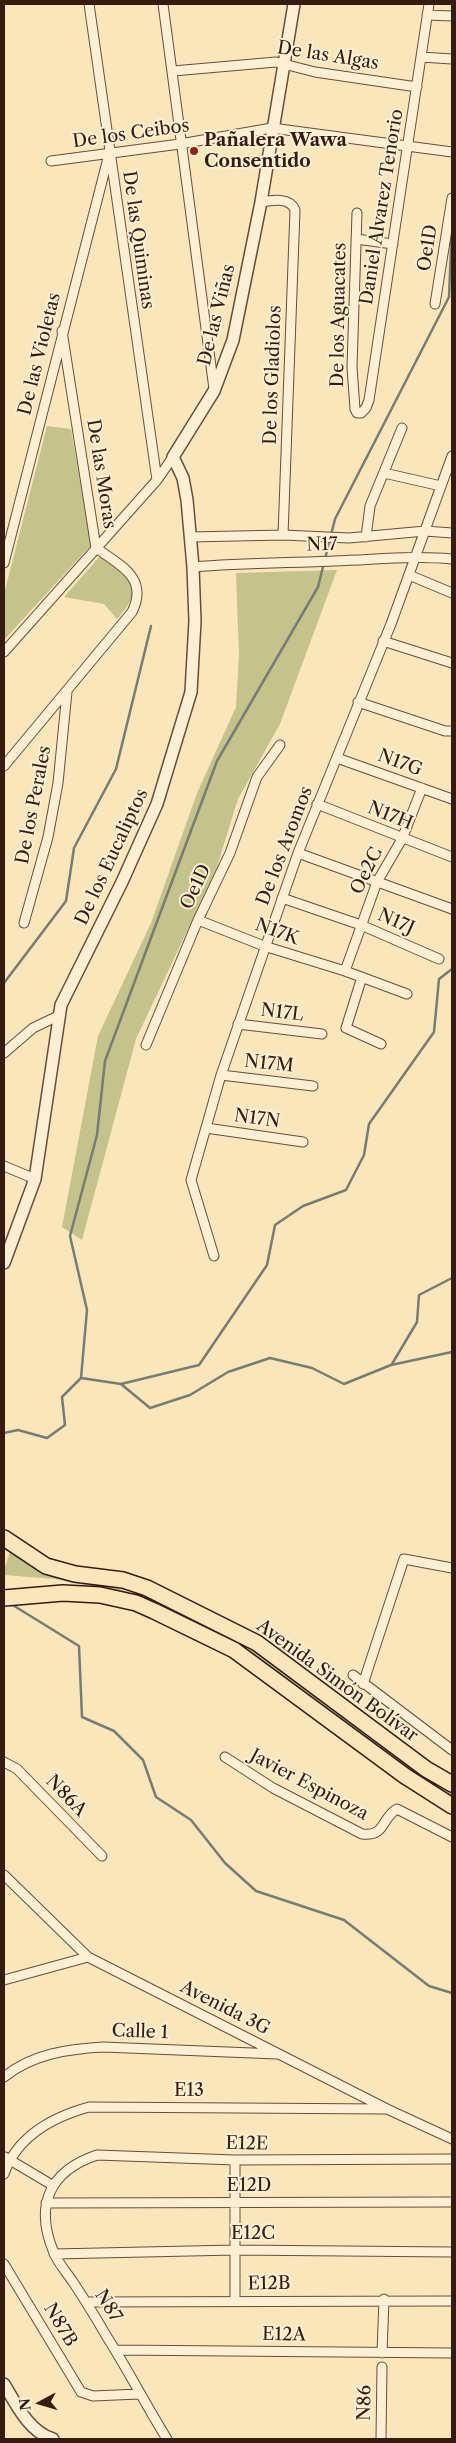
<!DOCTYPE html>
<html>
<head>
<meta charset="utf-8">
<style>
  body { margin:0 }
  #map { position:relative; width:456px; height:2443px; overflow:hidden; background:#fae6bb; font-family:"Libre Caslon Text",serif }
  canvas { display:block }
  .frame { position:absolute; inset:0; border:5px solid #351b12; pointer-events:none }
  .north { position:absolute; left:15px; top:2378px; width:50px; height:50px; -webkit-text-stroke:4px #fcefd3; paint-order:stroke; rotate:264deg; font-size:14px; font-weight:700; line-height:20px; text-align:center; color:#351b12 }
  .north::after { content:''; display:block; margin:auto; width:18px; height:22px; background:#351b12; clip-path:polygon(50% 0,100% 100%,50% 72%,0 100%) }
</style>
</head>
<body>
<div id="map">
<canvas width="456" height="2443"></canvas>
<div class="frame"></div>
<div class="north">N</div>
</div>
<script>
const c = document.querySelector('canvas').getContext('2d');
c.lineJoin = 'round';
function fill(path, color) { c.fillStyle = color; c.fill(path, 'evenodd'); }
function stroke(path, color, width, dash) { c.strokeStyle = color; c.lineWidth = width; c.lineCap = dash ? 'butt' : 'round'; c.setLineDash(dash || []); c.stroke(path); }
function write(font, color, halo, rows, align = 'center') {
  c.font = font + ' "Libre Caslon Text",serif'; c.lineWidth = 4; c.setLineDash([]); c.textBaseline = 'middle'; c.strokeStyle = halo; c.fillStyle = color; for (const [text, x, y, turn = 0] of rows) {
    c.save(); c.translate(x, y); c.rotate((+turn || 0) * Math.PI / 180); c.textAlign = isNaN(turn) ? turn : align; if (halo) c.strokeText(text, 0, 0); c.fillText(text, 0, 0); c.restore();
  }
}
const green = new Path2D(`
  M47,426L71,429L91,545L4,640V594Z
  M101,555C129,577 148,586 117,619L104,604L64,597Z
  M337,570L280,724L238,799L216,870L136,1039L82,1240L62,1227L98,1036L151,923L197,793L236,707L239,655L236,573Z
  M12,1544L86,1582L116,1588L164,1603L254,1647L382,1747L452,1794V1801L323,1708L250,1651L210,1629L161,1608L103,1589L55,1579L4,1575C4,1565 10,1555 12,1544Z`);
const stream = new Path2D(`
  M4,983L66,901L74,848L116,769L151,626
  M392,1364L417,1322L419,1295L452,1278
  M81,1378L87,1310L70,1236L97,1135L105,1061L217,761L318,587L335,519L449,297L452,224
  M121,1384L199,1365L267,1265L275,1225L303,1206L346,1190L364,1155L369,1124L434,1032L439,979L452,969
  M4,1433L18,1430L47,1438L65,1425L62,1397L81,1378L121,1384L150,1408L190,1395L228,1372L270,1358L312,1368L344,1384L391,1365L452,1352
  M11,1604L79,1646L82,1717L114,1731L143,1760L156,1797L191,1820L225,1863L256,1891L344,1920L429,1986L452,1993`);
const minor = new Path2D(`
  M89,4L157,480
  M163,4L214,389
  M427,15L452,16
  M421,57L452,59
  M173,71L276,62L315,72L417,87
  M51,161L180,144L272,128L452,152
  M261,202C272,200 290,197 295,210L283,535
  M357,213L352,367L355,409L357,413H361L366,408L369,400L429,4
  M356,239L393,244
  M435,304L452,198
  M384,473L441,486
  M190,537L283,535L349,538L425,531L452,533
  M366,537L370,506L402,428
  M4,563L108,158
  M193,567C240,563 287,563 334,561C374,560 413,555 452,559
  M409,575L452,593
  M383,641L452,663
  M4,652L157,480L173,457
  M358,702L445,731H452
  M337,758L452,799
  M4,766L132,612C149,578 120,565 96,548L62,331
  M317,804L452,857
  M298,853L452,909
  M282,898L361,925L439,959
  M198,920L264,946L345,971L377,882L402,839L422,788
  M24,923L48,837L58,783L67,692
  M345,971L407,994
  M362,977L346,1028L381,1044
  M238,1024L322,1034
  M146,1045L198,920L230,853L257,777L280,745
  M4,1053L33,1028L58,1016
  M221,1075L313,1086
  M206,1128L303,1142
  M4,1166L35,1179
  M214,1256L191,1180L221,1075L298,853L391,624L452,456
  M353,1675L452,1750
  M363,1684L404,1559L452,1568
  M225,1757L273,1788L362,1834C386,1837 381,1818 397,1809L452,1837
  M4,1762L17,1769L102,1856
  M4,1875L88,1957L387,2109L452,2139
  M4,1980L88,1957
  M4,2077C32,2054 68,2049 103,2047L277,2054
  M5,2157L52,2185
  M235,2160V2301
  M4,2174C17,2136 53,2117 89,2107L385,2109
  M46,2203L452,2202
  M54,2254L235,2250L452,2252
  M4,2264L81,2392L93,2396L139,2394
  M86,2302L452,2301
  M116,2350L452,2353
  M382,2353L384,2299
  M167,2439C146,2405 128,2370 107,2337C96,2318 85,2300 73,2282C67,2273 58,2263 54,2253C34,2206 49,2171 97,2155L235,2160L452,2159
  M381,2439L382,2367`);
const tertiary = new Path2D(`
  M4,1263L35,1179L61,1005L122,882L157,804L191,692L195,621L193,567L187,500L183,478L173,457L214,391L233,340L261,202L294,4
  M4,2384C16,2404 29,2432 53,2439`);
const trunk = new Path2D(`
  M4,1538L46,1566L75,1574L123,1580L147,1588L257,1643L426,1769L452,1784
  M4,1598L63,1593L100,1595L136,1603L154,1611L234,1650L405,1776L452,1806`);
const markers = [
  [194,151,5,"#8f2418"]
];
const streetNames = [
  ["De las Algas",328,56,9],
  ["De los Ceibos",131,134,-8],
  ["Daniel Alvarez Tenorio",382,207,-81],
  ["De las Quiminas",138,240,82],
  ["Oe1D",428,248,-81],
  ["De las Viñas",217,315,-76],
  ["De los Aguacates",339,315,-89],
  ["De las Violetas",40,354,-76],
  ["De los Gladiolos",273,375,-88],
  ["De las Moras",101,474,81],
  ["N17",322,545,-1],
  ["N17G",400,763,20],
  ["De los Perales",34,805,-79],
  ["N17H",390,816,22],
  ["De los Aromos",285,846,-69],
  ["De los Eucaliptos",112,857,-65],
  ["Oe2C",367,871,-64],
  ["Oe1D",196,887,-65],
  ["N17J",396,922,24],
  ["N17K",277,932,20],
  ["N17L",282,1013,7],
  ["N17M",269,1064,6],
  ["N17N",257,1119,8],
  ["Avenida Simón Bolívar",337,1681,36],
  ["Javier Espinoza",309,1785,28],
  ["N86A",66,1796,46],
  ["Avenida 3G",225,2008,27],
  ["Calle 1",140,2032,2],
  ["E13",189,2091],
  ["E12E",247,2144,1],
  ["E12D",249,2186],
  ["E12C",253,2234],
  ["E12B",269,2284,-1],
  ["N87",108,2306,58],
  ["N87B",60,2325,59],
  ["E12A",284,2335,1],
  ["N86",365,2403,-89]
];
const poiNames = [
  ["Pañalera Wawa",204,141],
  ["Consentido",204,162]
];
fill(green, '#c5c38c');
stroke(stream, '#757d74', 2.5);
stroke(minor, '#664e3c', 11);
stroke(tertiary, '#664e3c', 14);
stroke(trunk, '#351b12', 18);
stroke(minor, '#fcefd3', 9);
stroke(tertiary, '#fcefd3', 11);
stroke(trunk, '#fae6bb', 15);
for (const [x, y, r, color] of markers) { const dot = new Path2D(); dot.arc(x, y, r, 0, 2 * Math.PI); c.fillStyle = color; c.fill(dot); stroke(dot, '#fcefd3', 2); }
write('18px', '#351b12', '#fcefd3', streetNames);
write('bold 18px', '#351b12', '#fcefd3', poiNames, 'left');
</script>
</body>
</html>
